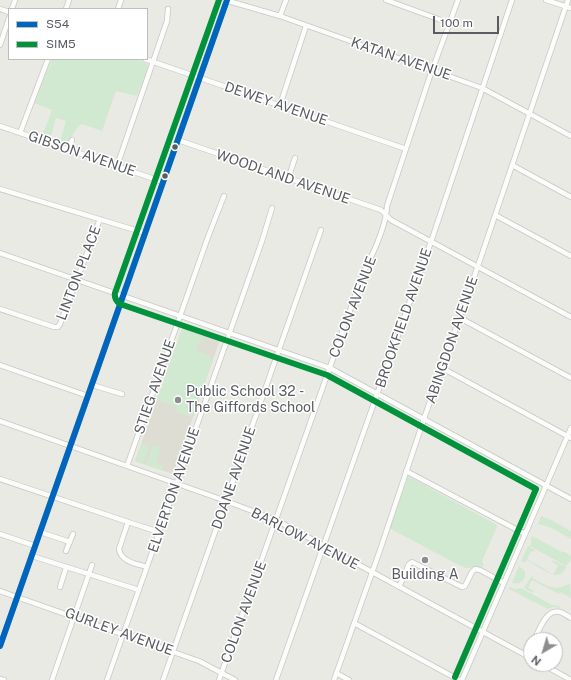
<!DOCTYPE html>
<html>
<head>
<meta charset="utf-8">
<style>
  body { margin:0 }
  #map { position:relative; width:571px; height:680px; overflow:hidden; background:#eaeae4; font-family:"Public Sans",sans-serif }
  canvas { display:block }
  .legend { position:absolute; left:8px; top:8px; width:140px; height:52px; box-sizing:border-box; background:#fff; border:1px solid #bdbec0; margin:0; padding:5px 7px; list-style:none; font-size:12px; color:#595d62 }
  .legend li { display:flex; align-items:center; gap:8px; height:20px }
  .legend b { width:20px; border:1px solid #bdbec0 }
  .north { position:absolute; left:523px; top:632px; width:40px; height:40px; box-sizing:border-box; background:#fff; border:1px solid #bdbec0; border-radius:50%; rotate:218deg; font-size:11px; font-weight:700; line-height:16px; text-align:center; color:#595d62 }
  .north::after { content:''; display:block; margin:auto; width:14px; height:18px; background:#8c8e90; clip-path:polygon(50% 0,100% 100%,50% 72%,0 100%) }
  .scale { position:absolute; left:433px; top:16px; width:66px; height:18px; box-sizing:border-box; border:2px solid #595d62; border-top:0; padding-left:5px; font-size:12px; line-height:14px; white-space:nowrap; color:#595d62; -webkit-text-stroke:3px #fff; paint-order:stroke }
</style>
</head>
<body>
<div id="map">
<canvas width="571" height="680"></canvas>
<ul class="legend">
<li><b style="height:5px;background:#0065bd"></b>S54</li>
<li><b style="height:5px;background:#00933c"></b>SIM5</li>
</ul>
<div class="north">N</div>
<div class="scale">100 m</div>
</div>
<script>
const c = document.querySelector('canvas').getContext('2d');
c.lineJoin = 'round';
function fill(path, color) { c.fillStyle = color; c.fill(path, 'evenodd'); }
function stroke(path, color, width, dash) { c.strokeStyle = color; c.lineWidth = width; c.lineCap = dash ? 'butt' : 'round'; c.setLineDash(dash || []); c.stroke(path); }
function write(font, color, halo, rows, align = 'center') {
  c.font = font + ' "Public Sans",sans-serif'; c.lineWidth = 3; c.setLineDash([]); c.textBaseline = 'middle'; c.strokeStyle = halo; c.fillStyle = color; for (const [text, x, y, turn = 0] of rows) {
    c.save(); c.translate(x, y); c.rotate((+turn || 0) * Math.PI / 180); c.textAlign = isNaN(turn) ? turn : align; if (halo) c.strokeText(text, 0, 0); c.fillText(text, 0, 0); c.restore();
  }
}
const education = new Path2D(`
  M183,326L220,340L173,474L135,461Z`);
const green = new Path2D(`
  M52,59H136L146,63L148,66L145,78L137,96L116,91L102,131L82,124C75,128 71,137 68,144L60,142L66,121L56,118L50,139L42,136L52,110L34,103Z
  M183,326L203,333L196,352H198L203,335L204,336L199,350V351L210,356V359L213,360L193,417L176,412L177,407L157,400Z
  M142,443L149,446V447L143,464L135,461Z
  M153,445L158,447L159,445L162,446L156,463L162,465V466H163L162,470L145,465L148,456L150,457L151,456L149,455Z
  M408,476L497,525V527L482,561L484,565L482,567L466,568L455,563L391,529L390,528Z
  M541,516L551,520L571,531V539L550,527L538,524Z
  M532,536L562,552H565L571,556V559L566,566L530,546L532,541L531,539Z
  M528,546L535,550L533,552L531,551L527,559L553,574L558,566L552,562L553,560L566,567C560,582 548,572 538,567C535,565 531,562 527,560L525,563L521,561Z
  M519,566L525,571C526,580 521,585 512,583Z
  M534,575L532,578C546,585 555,593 570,583L571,598L560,592L559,594L532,580L528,588L534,591L532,593L524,588L531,577Z
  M510,587L515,589L521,588L552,605L560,606L559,608L553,607L548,609L509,589Z`);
const minor = new Path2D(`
  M225,0L280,16L482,88L571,136
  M386,0L449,23
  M546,0L571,8
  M0,9L9,12
  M12,9L15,0
  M66,9L69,0
  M118,9L121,0
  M280,16L286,0
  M0,45L9,18
  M145,59L406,149
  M280,105L306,26
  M0,126L163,182
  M20,133L48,59
  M178,140L381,210L391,220L571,317
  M69,150L72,140
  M512,165L571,197
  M117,166L167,21L168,9
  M288,179L295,158
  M0,189L145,233
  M495,215L571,256
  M0,253L330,368L571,499
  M0,309L54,327H58L60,324L100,219
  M460,318L571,378
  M0,365L88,396
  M442,368L571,438
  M92,385L122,394
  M0,421L226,501L276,520L531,658
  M127,466L208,237L224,196
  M406,471L525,534
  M0,479L128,522L159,532
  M128,522L119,549C121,562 137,564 147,567
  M40,532L70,542
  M0,534L35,546
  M66,551L73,534
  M32,556L139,590
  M60,587L66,568
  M399,587L409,564L412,562L462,587L465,586L472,572L475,569L480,570L504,583
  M0,591L199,661L235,680
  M354,623L459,680
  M534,640C539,631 546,608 560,612C564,613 567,616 571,618
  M0,646L227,0
  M526,655L531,646
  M542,664L571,680
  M336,673L349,680
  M0,679L4,680
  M52,680L92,565
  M107,680L262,241L272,208
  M163,680L321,230
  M219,680L364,271C374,252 386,227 387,206L430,76L458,0
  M276,680L433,236L512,0
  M334,680L379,553L427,410L480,260L568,0
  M462,680L571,428`);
const bus1 = new Path2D(`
  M0,646L227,0`);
const bus2 = new Path2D(`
  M219,0L115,293C114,298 116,301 120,304L327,375L536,489L455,677`);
const markers = [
  [175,147,3.5,"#595d62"],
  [165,176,3.5,"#595d62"],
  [178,400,4,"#8c8e90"],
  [425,560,4,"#8c8e90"]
];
const streetNames = [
  ["KATAN AVENUE",401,59,19],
  ["DEWEY AVENUE",276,104,19],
  ["GIBSON AVENUE",82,154,19],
  ["WOODLAND AVENUE",283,177,19],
  ["LINTON PLACE",79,273,-69],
  ["COLON AVENUE",353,307,-69],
  ["BROOKFIELD AVENUE",404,318,-71],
  ["ABINGDON AVENUE",452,340,-71],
  ["STIEG AVENUE",155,387,-71],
  ["DOANE AVENUE",234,478,-71],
  ["ELVERTON AVENUE",174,490,-71],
  ["BARLOW AVENUE",305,539,27],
  ["COLON AVENUE",244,612,-70],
  ["GURLEY AVENUE",119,632,20]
];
const poiNames = [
  ["Public School 32 -",186,392],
  ["The Giffords School",186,408],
  ["Building A",425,575,"center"]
];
fill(education, '#ddddd3');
fill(green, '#d1e8d1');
stroke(minor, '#c6c8c6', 6);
stroke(minor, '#fcfcfb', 4.5);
stroke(bus1, '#0065bd', 6);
stroke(bus2, '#00933c', 6);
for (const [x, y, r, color] of markers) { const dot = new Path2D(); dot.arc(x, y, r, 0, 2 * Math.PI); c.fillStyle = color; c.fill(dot); stroke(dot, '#fff', 1.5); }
write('14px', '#595d62', '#fff', streetNames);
write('14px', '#595d62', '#fff', poiNames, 'left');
</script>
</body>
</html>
